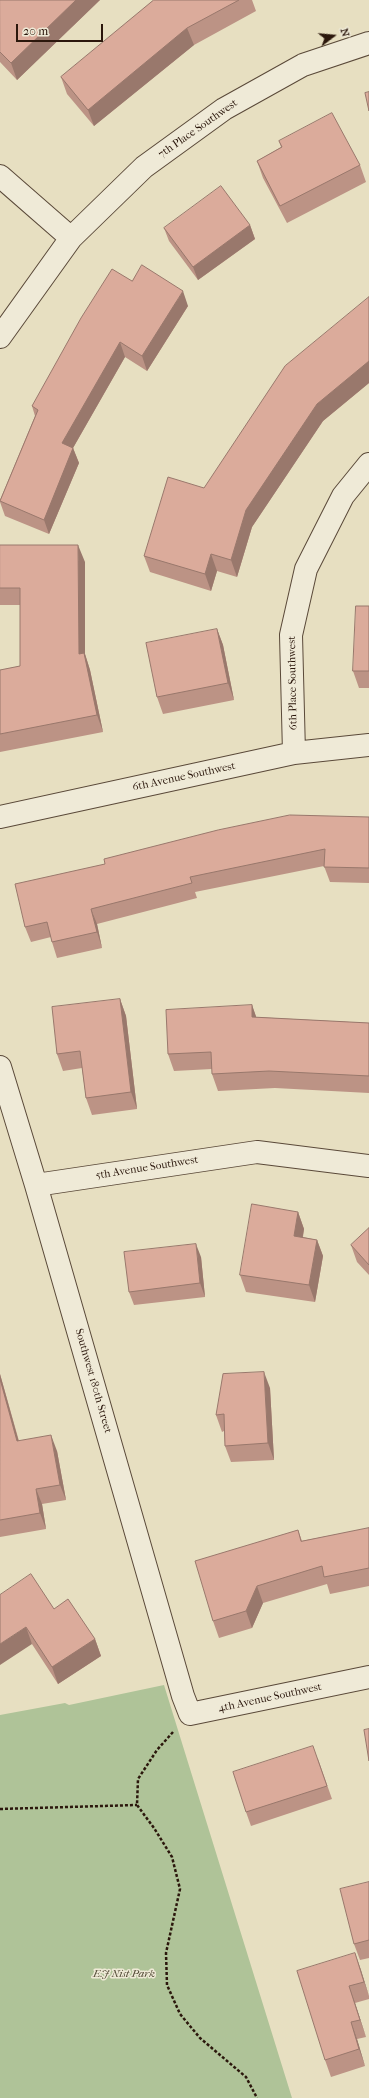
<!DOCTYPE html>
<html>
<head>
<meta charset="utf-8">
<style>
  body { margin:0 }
  #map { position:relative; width:369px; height:2098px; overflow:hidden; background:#e7dfc1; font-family:"IM FELL French Canon",serif }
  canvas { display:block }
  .north { position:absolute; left:313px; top:16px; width:40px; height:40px; -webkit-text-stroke:3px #efead7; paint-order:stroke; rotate:74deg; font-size:11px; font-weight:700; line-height:16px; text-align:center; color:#2b170c }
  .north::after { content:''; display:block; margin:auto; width:14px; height:18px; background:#2b170c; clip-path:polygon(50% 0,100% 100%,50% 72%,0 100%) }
  .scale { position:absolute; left:16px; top:24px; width:87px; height:18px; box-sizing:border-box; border:2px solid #2b170c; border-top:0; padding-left:5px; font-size:12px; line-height:14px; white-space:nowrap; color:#2b170c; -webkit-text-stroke:3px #efead7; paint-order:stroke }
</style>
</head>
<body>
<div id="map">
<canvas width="369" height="2098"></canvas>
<div class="north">N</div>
<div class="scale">20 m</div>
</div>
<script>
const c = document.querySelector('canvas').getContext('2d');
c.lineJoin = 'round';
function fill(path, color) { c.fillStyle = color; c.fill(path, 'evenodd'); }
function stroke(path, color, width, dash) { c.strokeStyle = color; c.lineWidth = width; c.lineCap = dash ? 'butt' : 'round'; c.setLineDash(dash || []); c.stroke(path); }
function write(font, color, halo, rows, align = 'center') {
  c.font = font + ' "IM FELL French Canon",serif'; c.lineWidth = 3; c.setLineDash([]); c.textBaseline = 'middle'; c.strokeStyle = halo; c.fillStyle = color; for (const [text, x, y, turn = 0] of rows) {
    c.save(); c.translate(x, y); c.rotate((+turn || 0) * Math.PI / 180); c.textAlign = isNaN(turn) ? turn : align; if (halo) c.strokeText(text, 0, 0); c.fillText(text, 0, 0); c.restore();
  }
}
const green = new Path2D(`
  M164,1685L292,2098H0V1715L65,1703L69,1705Z`);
const path = new Path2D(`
  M173,1732L157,1750L138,1779L137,1805L154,1828L172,1857L180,1889L166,1953L167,1985L180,2014L200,2038L246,2077L257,2098
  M0,1809L137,1805`);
const minor = new Path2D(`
  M0,176L71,238
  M0,337L71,238L144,167L224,109L303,65L369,43
  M294,753L291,635L306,569L343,496L369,464
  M0,817L294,753L369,745
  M0,1067L36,1185L183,1696L190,1714L369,1677
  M36,1185L257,1152L369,1166`);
const wall = new Path2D(`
  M0,0H100L17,80L0,62Z
  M154,0H252L256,11L194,45L94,126L67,94L61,77Z
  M279,141L360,165L366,182L287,223L263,178L257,161L281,147Z
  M250,225L255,239L198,280L169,241L164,228Z
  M132,281L188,306L147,371L125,357L73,448L79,463L49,534L5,516L0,502V500L35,416L32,406Z
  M369,297V383L323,421L252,527L237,577L217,571L211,591L150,572L144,556L204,488Z
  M0,545L85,562V654L90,670L103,732L0,752V670L20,666V605H0Z
  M369,606V688H359L353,671Z
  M217,629L223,645L234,700L163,714L157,697Z
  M369,817V883L330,882L324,866L195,892L197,898L97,924L102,948L57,958L52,942L51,937L31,942L25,927Z
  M120,999L126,1016L137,1109L92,1115L86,1098L82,1068L63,1071L57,1054Z
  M252,1005L256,1017L369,1023V1093L275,1088L218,1091L212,1074V1069L174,1071L168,1054Z
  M298,1212L304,1229L303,1237L317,1240L323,1256L315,1302L246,1292L240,1275Z
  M369,1228V1275L357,1262L351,1245Z
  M201,1257L205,1297L134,1305L129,1292Z
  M0,1374L19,1441L57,1451L66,1500L42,1504L46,1529L0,1537Z
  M270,1388L274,1460L231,1462L225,1446L224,1431L222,1432L216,1415Z
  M369,1528V1586L330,1594L327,1584L263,1603L252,1628L219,1638L213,1621L298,1530L302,1541Z
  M0,1595L54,1609L95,1639L101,1656L58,1684Z
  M318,1759L332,1799L251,1826L246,1812Z
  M369,1882V1958L360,1960L354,1944Z
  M355,1953L369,1996V1999L355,2003L366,2037L357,2039L365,2066L331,2077L325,2060Z`);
const shadedWall = new Path2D(`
  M76,0H100L17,80L11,63Z
  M187,28L194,45L94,126L88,110Z
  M250,225L255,239L198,280L193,267Z
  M183,291L188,306L147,371L142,356Z
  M120,342L125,357L73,448L79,463L49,534L44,520L62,443Z
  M369,361V383L323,421L252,527L237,577L231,560L246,510L317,404Z
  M78,545L85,562V654L90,670L103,732L97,715L79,654Z
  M211,554L217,571L211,591L205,574Z
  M217,629L223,645L234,700L228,683Z
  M91,909L97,924L102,948L97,932Z
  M120,999L126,1016L137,1109L131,1092Z
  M252,1005L258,1022L252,1017Z
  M298,1212L304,1229L300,1252L294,1236Z
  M317,1240L323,1256L315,1302L309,1285Z
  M196,1244L201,1257L205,1297L200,1283Z
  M264,1372L270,1388L274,1460L268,1443Z
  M0,1374L23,1457L17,1441L0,1379Z
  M51,1435L57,1451L66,1500L60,1485Z
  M36,1489L42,1504L46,1529L40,1513Z
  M257,1586L263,1603L252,1628L246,1611Z
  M26,1627L32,1644L0,1665V1644Z
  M95,1639L101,1656L58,1684L52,1667Z
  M355,1953L361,1970L369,1996L364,1982Z
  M349,1986L355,2003L366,2037L360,2020Z
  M351,2022L357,2039L365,2066L359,2049Z`);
const building = new Path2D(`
  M0,0H76L11,63L0,52Z
  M154,0H239L187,28L88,110L61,77Z
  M369,92V111L365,93Z
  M332,113L360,165L280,206L257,161L282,147L279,141Z
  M221,186L250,225L193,267L164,228Z
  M142,265L183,291L142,356L120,342L62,443L73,448L44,520L0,501L38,410L32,406L81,318L112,269L132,281Z
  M369,297V361L317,404L246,510L231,560L211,554L205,574L144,556L168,477L204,488L285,366Z
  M0,545H78L79,654L84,653L97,715L0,734V670L20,666V588H0Z
  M356,606H369V671H353Z
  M217,629L228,683L157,697L146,643Z
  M290,815L369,817V868L324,867L325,849L190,877L192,883L91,909L97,932L52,942L47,922L25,927L15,884L105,864L104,859L218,830Z
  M120,999L131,1092L86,1098L80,1051L57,1054L52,1007Z
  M252,1005V1017L369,1023V1076L269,1071L212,1074L211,1052L168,1054L166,1010Z
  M252,1204L298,1212L294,1236L317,1240L309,1285L240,1275Z
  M369,1228V1265L351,1245Z
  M196,1244L200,1283L129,1292L124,1252Z
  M264,1372L268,1443L225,1446L224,1414L216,1415L223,1374Z
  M0,1379L17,1441L51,1435L60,1485L36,1489L40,1513L0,1520Z
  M369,1528V1568L324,1577L322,1566L257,1586L246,1611L213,1621L195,1561L298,1530L301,1541Z
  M31,1574L54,1609L68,1599L95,1639L52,1667L26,1627L0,1644V1595Z
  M369,1729V1761L364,1730Z
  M313,1746L327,1786L246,1812L233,1772Z
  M369,1882V1940L354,1944L340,1889Z
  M355,1953L364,1982L349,1986L360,2020L351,2022L359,2049L325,2060L297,1971Z`);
const streetNames = [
  ["7th Place Southwest",198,129,-35],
  ["6th Place Southwest",293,683,-91],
  ["6th Avenue Southwest",184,777,-12],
  ["5th Avenue Southwest",147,1168,-9],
  ["Southwest 180th Street",93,1381,74],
  ["4th Avenue Southwest",270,1698,-12]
];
const parkNames = [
  ["E.J Nist Park",124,1974]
];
fill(green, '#afc398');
stroke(minor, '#5a4939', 24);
stroke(path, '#2b170c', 2.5, [3, 2]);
stroke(minor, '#efead7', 22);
fill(wall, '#bc9385');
fill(shadedWall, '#99786c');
fill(building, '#dbab9b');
stroke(building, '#99786c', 1);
write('11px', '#2b170c', '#efead7', streetNames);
write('italic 11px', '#534b36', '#efead7', parkNames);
</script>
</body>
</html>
